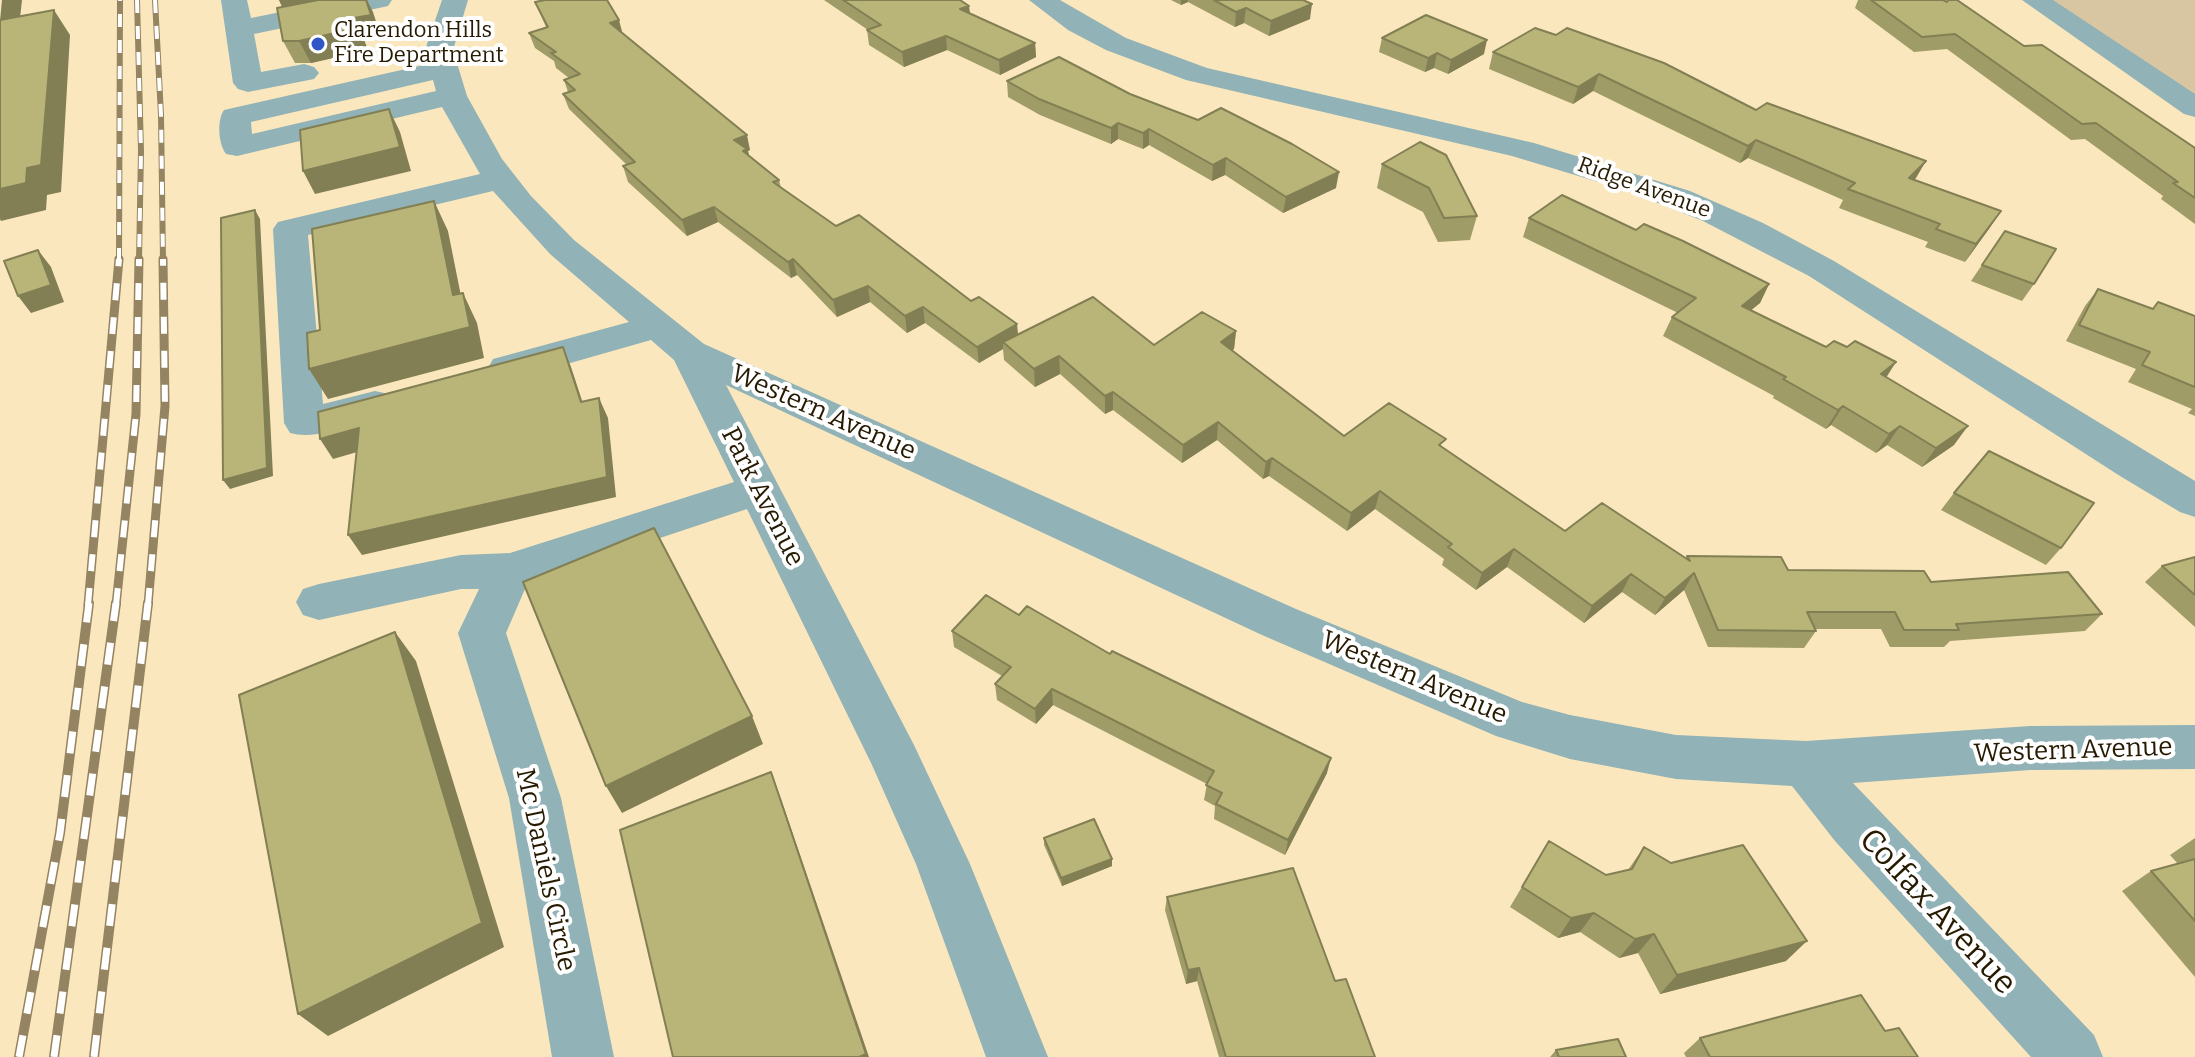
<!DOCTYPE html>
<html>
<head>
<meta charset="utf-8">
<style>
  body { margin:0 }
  canvas { display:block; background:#fbe7bd }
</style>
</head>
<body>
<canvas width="2195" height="1057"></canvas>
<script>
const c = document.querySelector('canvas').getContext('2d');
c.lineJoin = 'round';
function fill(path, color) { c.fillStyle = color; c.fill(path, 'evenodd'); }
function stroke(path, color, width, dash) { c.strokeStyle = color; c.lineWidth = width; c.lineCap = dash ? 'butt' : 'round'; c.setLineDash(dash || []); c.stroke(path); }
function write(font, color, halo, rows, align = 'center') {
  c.font = font + ' Bitter,serif'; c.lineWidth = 8; c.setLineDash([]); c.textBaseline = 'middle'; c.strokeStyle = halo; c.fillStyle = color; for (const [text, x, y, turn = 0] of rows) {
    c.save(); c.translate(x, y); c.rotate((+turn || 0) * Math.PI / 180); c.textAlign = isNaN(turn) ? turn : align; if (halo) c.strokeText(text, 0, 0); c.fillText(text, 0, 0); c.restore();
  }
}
const green = new Path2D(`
  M2041,0H2195V103Z`);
const minor = new Path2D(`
  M221,0H247L251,18L340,0H392L388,6L379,8L254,34L261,72L304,64L314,67L319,73L314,79L248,92L238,89L233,83Z
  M442,0H468L453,50L467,96L502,159L531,196L574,240L704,344L1296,609L1522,702L1570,715L1676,735L1806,741L2030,726L2195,725V769L2030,770L1853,783L2094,1035L2103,1057H2031L1835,841L1792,786L1676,779L1570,759L1496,736L1262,635L726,385L914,745L970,864L1048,1057H986L916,864L872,765L747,509L528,582L506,633L561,798L614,1057H552L509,798L458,633L479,589H461L319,620L303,615L296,602L303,589L319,584L461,555L510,553L734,482L674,360L651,340L507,381L493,377L488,368L493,359L629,322L550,254L493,191L308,235L323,404L375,391L389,394L395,404L389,414C360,422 319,441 290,433L284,423L273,229L278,222L480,174L442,107L237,156L226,154C218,143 217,120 224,110L428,64L425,50ZM433,80L436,91L252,134L251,122Z
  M1029,0H1060L1126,38L1207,68L1534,143L1690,191L1763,223L1834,261L2195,481V517L2180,512L2120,476L1809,276L1703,221L1628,191L1512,156L1186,80L1106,50L1068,30Z
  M2022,0H2053L2195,94V117L2184,114Z`);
const railFar2 = new Path2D(`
  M137,0L141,151L139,261
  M155,0L161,115L163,261
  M119,261L120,0`);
const railFar1 = new Path2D(`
  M88,605L119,259
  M116,605L136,414L139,259
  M148,605L165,406L163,259`);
const rail = new Path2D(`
  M19,1057L60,833L89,603
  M54,1057L116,603
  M94,1057L148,603`);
const wall = new Path2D(`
  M279,0H367L381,37L364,40L368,50L311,63H295L283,41L282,7Z
  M824,0H960L970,14L1035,43L1036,57L1000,75L947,50L904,67L869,45L867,30H868Z
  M1171,0H1303L1310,19L1269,36L1244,23L1235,27L1188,2L1181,5Z
  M1858,0H1943L2195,148V224L2161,199L2163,196L2085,139L2071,140L1947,49L1914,52L1855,8Z
  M535,2L623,34L750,150L748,151L749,156L779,180L781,188L836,226L971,301L1017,324L1018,334L1154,345L1236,331L1234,349L1232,350L1344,436L1444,449L1565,531L1686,559L1687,556L1788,570L1931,582L2102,614L2085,631L1950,641L1944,647H1890L1881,629H1815L1816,631L1804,648L1708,647L1684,590L1655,615L1622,592L1584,623L1507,567L1476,590L1442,565L1444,559L1375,509L1347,531L1269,476L1263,479L1217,440L1182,463L1113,410L1105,414L1060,374L1035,387L1004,360L1003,349L979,363L925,323L907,333L870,302L837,317L797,275L791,278L718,222L687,236L628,182L623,166L627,165L569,109L563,94L568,92L564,80L569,78L556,68L554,61L535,48L529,33L546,27Z
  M1535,28L1756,110L1914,180L2001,211L1965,262L1925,247L1928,242L1839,208L1843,200L1748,158L1740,163L1593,91L1573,104L1489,69L1493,52Z
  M1382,38L1484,54L1448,74L1434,68L1425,72L1379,52Z
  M1007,81L1130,94L1336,188L1283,213L1225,175L1212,181L1149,145L1143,149L1118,139L1111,144L1040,115L1008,97Z
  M1420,142L1477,216L1470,240L1438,242L1423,212L1377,188L1382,164Z
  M1529,218L1636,230L1769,284L1760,303L1751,310L1886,377L1954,445L1922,467L1887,445L1876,453L1831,425L1826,429L1773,398L1774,396L1663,336L1672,317L1678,313L1523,237Z
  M2005,231L2034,284L2022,301L1971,281Z
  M2098,289L2152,309L2158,302L2195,316V416L2188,413L2192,409L2128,382L2136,369L2066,341L2085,306Z
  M1954,493L2061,548L2046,565L1941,510Z
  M2195,557V627L2145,582L2162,566Z
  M1019,615L1110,654L1327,773L1285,855L1214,819L1215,806L1204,800L1207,784L1053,705L1036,724L997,700L995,684L1002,676L954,647L952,631Z
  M1044,838L1112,866L1062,886L1044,845Z
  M2195,838V977L2122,891L2151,871L2178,864L2170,855Z
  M1549,841L1606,875L1628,870L1644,847L1786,961L1660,994L1638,953L1619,958L1580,932L1558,938L1510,907Z
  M1167,897L1335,981L1375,1057H1219L1197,981L1186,984L1165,910Z
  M1885,1031L1918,1057H1686L1684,1053L1700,1038Z
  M1556,1050L1626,1057H1550Z`);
const shadedWall = new Path2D(`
  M2,0H22L17,46L0,21Z
  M279,0H325L283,8Z
  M366,0H367L373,12L381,37L364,40L368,50L311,63L299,41L354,18Z
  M1181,0H1188V2L1181,5Z
  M1312,4L1310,19L1269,36L1271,21Z
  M969,6L971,20L960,9Z
  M1246,8L1244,23L1235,27L1236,12Z
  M54,10L70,35L61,192L47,195L46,210L1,221L0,219V189L27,168Z
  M619,20L623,35L610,23Z
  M946,36L947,50L904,67L902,52Z
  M1487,40L1484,54L1448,74L1451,60Z
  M1035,43L1036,57L1000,75L999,60Z
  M1437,53L1434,68L1425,72L1428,58Z
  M1599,74L1593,91L1573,104L1578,87Z
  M389,109L400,132L411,171L315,194L303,171Z
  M1118,123V139L1111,144V128Z
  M1149,129V145L1143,149V133Z
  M747,135L750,150L748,151L751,165L734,140Z
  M1756,140L1748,158L1740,163L1748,146Z
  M1226,158L1225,175L1212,181L1213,165Z
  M1926,161L1916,178L1899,196L1909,178Z
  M1339,172L1336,188L1283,213L1286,197Z
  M434,201L448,231L467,326L453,295Z
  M714,207L718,222L687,236L682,220Z
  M255,210L260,219L273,476L230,489L223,480Z
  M2001,211L1989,229L1965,262L1976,244Z
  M38,250L51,267L64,302L31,313L18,296Z
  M793,259L797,275L791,278L788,262Z
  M1769,284L1760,303L1733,325L1742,306Z
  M868,286L870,302L837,317L833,300Z
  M463,293L477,323L484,358L328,399L309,369Z
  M923,307L925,323L907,333L905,316Z
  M1017,324L1018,340L1003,342V349L979,363L977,347Z
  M1236,331L1234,349L1219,359L1221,342Z
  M563,347L571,367L589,422L581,402Z
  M1059,356L1060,374L1035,387L1034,369Z
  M1896,362L1884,381L1881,374Z
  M1113,392V410L1105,414V396Z
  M599,398L608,418L616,497L362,555L348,535Z
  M1843,406L1831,425L1826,429L1838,410Z
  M1218,422L1217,440L1182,463L1183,445Z
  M1900,426L1887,445L1876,453L1889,434Z
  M1968,426L1954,445L1922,467L1936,448Z
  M359,428L371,448L333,459L320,439Z
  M1272,458L1269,476L1263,479L1266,462Z
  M1380,491L1375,509L1347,531L1351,513Z
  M1514,549L1507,567L1476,590L1482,573Z
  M1694,573L1684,590L1655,615L1665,598Z
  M1631,574L1622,592L1584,623L1592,606Z
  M395,632L416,661L504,947L328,1036L298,1014Z
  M1052,689L1053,705L1036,724L1035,709Z
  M752,716L763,744L622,813L606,786Z
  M1331,758L1327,773L1285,855L1288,840Z
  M771,772L781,799L869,1057H859Z
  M1112,859V866L1062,886L1061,878Z
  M1594,913L1580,932L1558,938L1571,918Z
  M1654,934L1638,953L1619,958L1635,939Z
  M1807,941L1786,961L1660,994L1677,975Z
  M1199,968L1197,981L1186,984L1188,970Z`);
const building = new Path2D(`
  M318,0H366L371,15L354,18L358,28L299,41H283L277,8Z
  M545,0H607L619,20L610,23L747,135L734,140L747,149L743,151L779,180L773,182L836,226L859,215L971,301L979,297L1017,324L977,347L923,307L905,316L868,286L833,300L793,259L788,262L714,207L682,220L623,166L635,162L563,94L575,90L564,80L580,74L551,53L556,52L529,33L548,27L535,2Z
  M843,0H960L969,6L960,9L1035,43L999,60L946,36L902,52L867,30L881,25Z
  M1214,0H1303L1312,4L1271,21L1246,8L1236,12Z
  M1871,0H1943L1947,2L1948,0H1957L2024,46L2042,45L2195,148V198L2173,183L2178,182L2096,123L2082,124L1955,34L1922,37Z
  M54,10L41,165L27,168L26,183L0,189V20Z
  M1426,15L1487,40L1451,60L1437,53L1428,58L1382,38Z
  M1535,28L1556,35L1567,28L1664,63L1756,110L1767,103L1926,161L1909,178L2001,211L1976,244L1936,229L1940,224L1848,189L1855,183L1756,140L1748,146L1599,74L1578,87L1493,52Z
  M1059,57L1130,94L1198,120L1221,108L1292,144L1339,172L1286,197L1226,158L1213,165L1149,129L1143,133L1118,123L1111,128L1039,99L1007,81Z
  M389,109L400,147L303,171L300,130Z
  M1420,142L1446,155L1477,216L1444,218L1429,188L1382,164Z
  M1562,195L1636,230L1644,224L1683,241L1769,284L1742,306L1826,347L1834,341L1847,347L1855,341L1896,362L1881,374L1968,426L1936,448L1900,426L1889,434L1843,406L1838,410L1783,379L1786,377L1672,317L1696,298L1529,218Z
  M434,201L453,295L463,293L470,327L309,369L307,333L320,330L312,229Z
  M255,210L267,468L223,480L221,218Z
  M2005,231L2056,249L2034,284L1982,265Z
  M38,250L51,285L18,296L4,261Z
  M2098,289L2153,309L2158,302L2195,316V387L2142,365L2150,352L2079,325Z
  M1093,297L1154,345L1202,312L1236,331L1221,342L1344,436L1389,403L1446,439L1439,445L1565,531L1602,503L1690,561L1687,556L1781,557L1788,570L1924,571L1931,582L2068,572L2102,614L1956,624L1959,630H1904L1895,612H1807L1816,631L1718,630L1694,573L1665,598L1631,574L1592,606L1514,549L1482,573L1448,547L1452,544L1380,491L1351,513L1272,458L1266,462L1218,422L1183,445L1113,392L1105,396L1059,356L1034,369L1003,342Z
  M563,347L581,402L599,398L607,477L348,535L359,428L320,439L318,412Z
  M1989,451L2094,503L2061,548L1954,493Z
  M654,528L752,716L606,786L523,582Z
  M2195,557V595L2162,566Z
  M986,595L1019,615L1027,606L1110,654L1112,651L1331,758L1288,840L1216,804L1222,793L1206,785L1214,771L1052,689L1035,709L995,684L1011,667L952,631Z
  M395,632L482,923L298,1014L239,695Z
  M771,772L866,1054L859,1057H673L620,830Z
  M1094,819L1112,859L1061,878L1044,838Z
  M1549,841L1606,875L1632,869L1644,847L1671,863L1743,845L1807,941L1677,975L1654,934L1635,939L1594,913L1571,918L1522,887Z
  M2195,859V921L2151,871Z
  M1293,868L1335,981L1346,979L1375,1057H1226L1199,968L1188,970L1167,897Z
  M1861,995L1885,1031L1899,1028L1918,1057H1710L1700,1038Z
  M1618,1039L1626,1057H1559L1556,1050Z`);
const markers = [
  [318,44,8,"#2f56c6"]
];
const farPoinames = [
  ["Clarendon Hills",334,31],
  ["Fire Department",334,56]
];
const farStreetnames = [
  ["Ridge Avenue",1644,188,20]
];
const streetNames = [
  ["Western Avenue",823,413,24],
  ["Park Avenue",762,497,63],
  ["Western Avenue",1414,678,23],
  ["Western Avenue",2073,751,-2],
  ["Mc Daniels Circle",545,870,78]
];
const nearStreetnames = [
  ["Colfax Avenue",1937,912,47]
];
fill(green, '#d8c6a3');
fill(minor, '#91b2b6');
stroke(railFar2, '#948462', 6);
stroke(railFar1, '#948462', 9);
stroke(rail, '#948462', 10);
stroke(railFar2, '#fff', 4, [13]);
stroke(railFar1, '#fff', 6, [17]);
stroke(rail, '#fff', 7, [22]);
fill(wall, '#9f9c67');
fill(shadedWall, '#827f54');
fill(building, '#b9b578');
stroke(building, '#827f54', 2);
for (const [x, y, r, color] of markers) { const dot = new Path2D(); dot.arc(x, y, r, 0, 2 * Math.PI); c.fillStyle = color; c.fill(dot); stroke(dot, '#fff', 3); }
write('22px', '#261a00', '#fff', farPoinames, 'left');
write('22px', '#261a00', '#fff', farStreetnames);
write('26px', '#261a00', '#fff', streetNames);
write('32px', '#261a00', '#fff', nearStreetnames);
</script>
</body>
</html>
